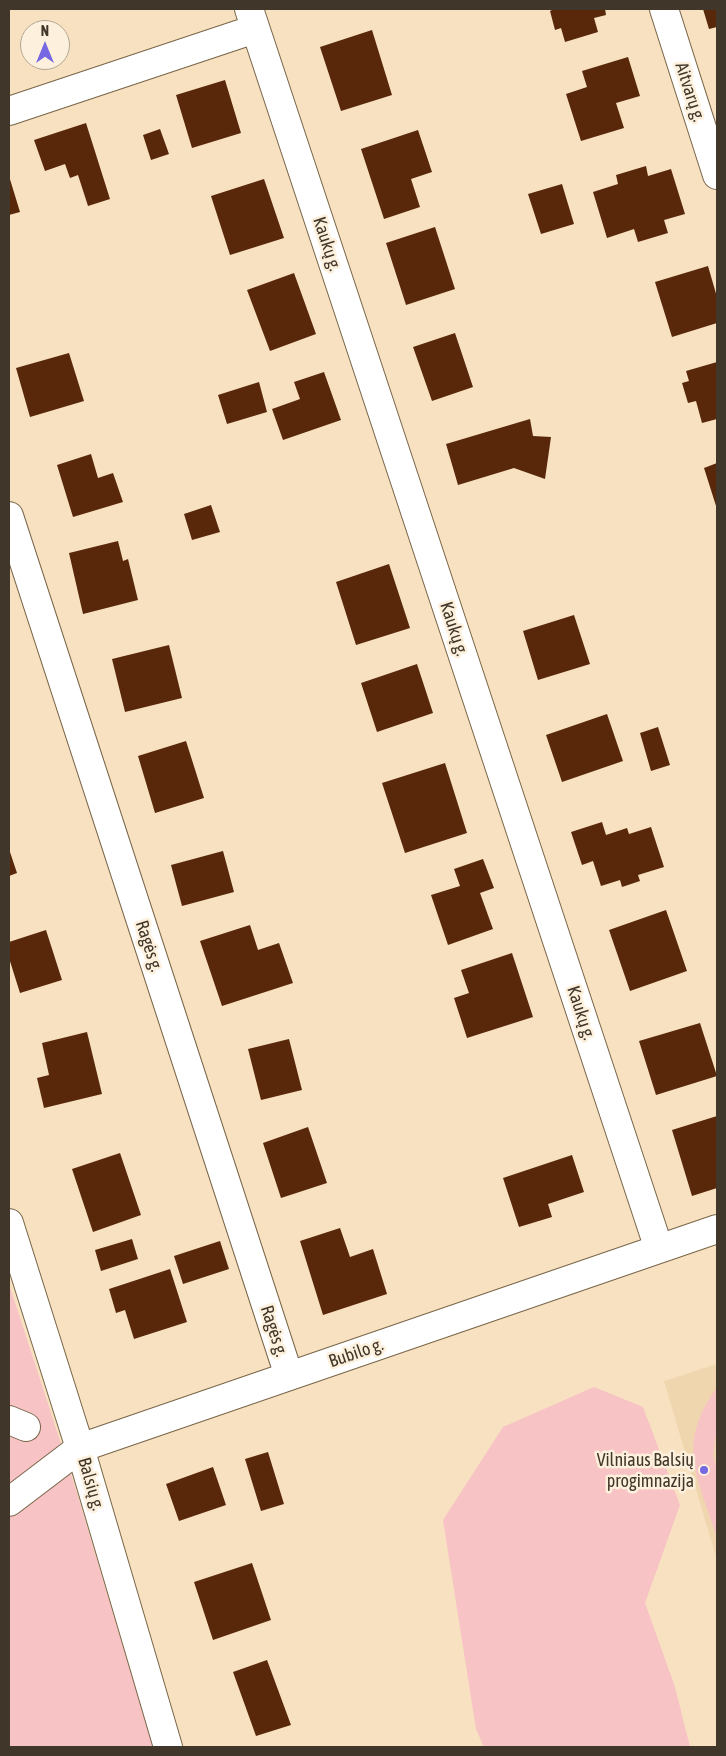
<!DOCTYPE html>
<html>
<head>
<meta charset="utf-8">
<style>
  body { margin:0 }
  #map { position:relative; width:726px; height:1756px; overflow:hidden; background:#f7e1c1; font-family:"Asap Condensed",sans-serif }
  canvas { display:block }
  .frame { position:absolute; inset:0; border:10px solid #40372a; pointer-events:none }
  .north { position:absolute; left:20px; top:20px; width:50px; height:50px; box-sizing:border-box; background:#fdf0dc; border:1px solid #b1a695; border-radius:50%; rotate:0deg; font-size:14px; font-weight:700; line-height:20px; text-align:center; color:#40372a }
  .north::after { content:''; display:block; margin:auto; width:18px; height:22px; background:#7568e2; clip-path:polygon(50% 0,100% 100%,50% 72%,0 100%) }
</style>
</head>
<body>
<div id="map">
<canvas width="726" height="1756"></canvas>
<div class="frame"></div>
<div class="north">N</div>
</div>
<script>
const c = document.querySelector('canvas').getContext('2d');
c.lineJoin = 'round';
function fill(path, color) { c.fillStyle = color; c.fill(path, 'evenodd'); }
function stroke(path, color, width, dash) { c.strokeStyle = color; c.lineWidth = width; c.lineCap = dash ? 'butt' : 'round'; c.setLineDash(dash || []); c.stroke(path); }
function write(font, color, halo, rows, align = 'center') {
  c.font = font + ' "Asap Condensed",sans-serif'; c.lineWidth = 5; c.setLineDash([]); c.textBaseline = 'middle'; c.strokeStyle = halo; c.fillStyle = color; for (const [text, x, y, turn = 0] of rows) {
    c.save(); c.translate(x, y); c.rotate((+turn || 0) * Math.PI / 180); c.textAlign = isNaN(turn) ? turn : align; if (halo) c.strokeText(text, 0, 0); c.fillText(text, 0, 0); c.restore();
  }
}
const built = new Path2D(`
  M717,1364V1560L664,1381Z`);
const green = new Path2D(`
  M9,1284L77,1493L153,1747H9Z
  M594,1387L643,1407L680,1505L645,1603L675,1687L690,1747H484L476,1729L443,1520L503,1427Z
  M717,1387V1427L713,1455L717,1468V1538C698,1476 675,1446 717,1387Z`);
const building = new Path2D(`
  M554,9H605L606,15L594,18L598,32L565,42L561,28L555,30L550,11Z
  M703,9H717V27L709,29Z
  M372,30L392,95L341,111L320,47Z
  M628,57L640,96L616,103L624,128L581,141L566,94L587,87L582,71Z
  M225,80L241,133L192,148L176,95Z
  M86,123L110,199L88,206L78,175L70,178L65,164L45,171L34,140Z
  M160,129L169,154L151,160L143,135Z
  M418,130L432,172L411,179L420,207L384,219L361,149Z
  M646,166L648,176L671,169L685,214L664,220L668,233L638,242L634,229L607,238L593,192L618,184L616,175Z
  M9,176L20,212L9,215Z
  M264,179L284,238L230,255L211,196Z
  M562,184L574,224L541,234L528,194Z
  M435,227L455,289L406,305L386,243Z
  M708,266L717,297V323L672,337L655,282Z
  M294,273L316,334L270,351L247,290Z
  M455,333L473,387L432,401L413,347Z
  M69,353L84,401L30,417L16,368Z
  M717,362V419L702,423L696,401L688,403L682,383L689,381L686,371Z
  M324,372L341,420L283,440L272,409L300,399L294,382Z
  M259,382L267,412L227,424L218,395Z
  M530,419L533,436L551,437L545,479L514,468L458,485L446,444Z
  M91,454L98,478L113,473L123,502L73,517L57,465Z
  M717,463V509L704,468Z
  M211,505L220,532L192,540L184,514Z
  M118,541L123,561L128,559L138,600L83,614L69,553Z
  M389,564L410,628L356,645L336,582Z
  M574,615L590,664L538,680L523,631Z
  M169,645L182,698L125,712L112,659Z
  M417,664L433,713L377,732L361,683Z
  M607,714L623,761L562,782L546,735Z
  M658,727L670,765L651,771L640,733Z
  M186,741L204,798L155,813L138,756Z
  M445,763L467,833L405,853L382,783Z
  M602,822L606,835L627,828L629,834L651,827L664,867L638,875L640,881L622,887L620,880L601,886L593,861L582,865L571,832Z
  M9,849L17,873L9,876Z
  M223,851L234,892L182,906L171,865Z
  M483,859L494,888L480,893L493,929L448,945L431,895L460,886L454,869Z
  M666,910L687,971L630,991L609,930Z
  M250,925L258,950L279,943L293,983L222,1006L200,941Z
  M46,930L62,980L20,993L9,958V942Z
  M512,953L533,1017L467,1038L454,998L469,993L461,970Z
  M700,1023L717,1076L656,1095L639,1041Z
  M87,1032L102,1094L44,1108L37,1078L49,1075L42,1043Z
  M289,1039L302,1090L261,1100L248,1049Z
  M717,1116V1188L692,1196L672,1130Z
  M308,1127L327,1183L281,1198L263,1143Z
  M120,1153L141,1215L93,1232L72,1169Z
  M572,1155L584,1192L548,1204L552,1217L519,1227L503,1178Z
  M340,1228L350,1257L373,1249L387,1294L323,1315L300,1241Z
  M132,1239L138,1259L101,1271L95,1250Z
  M220,1241L229,1269L183,1284L174,1256Z
  M170,1269L187,1322L134,1339L125,1310L116,1313L109,1289Z
  M268,1452L284,1504L261,1511L245,1459Z
  M213,1467L226,1505L179,1521L166,1484Z
  M252,1563L271,1620L213,1640L194,1582Z
  M267,1660L291,1725L256,1736L233,1672Z`);
const street = new Path2D(`
  M249,9L659,1249
  M664,9L717,175
  M9,111L255,29
  M9,516L289,1376
  M9,1223L80,1448L168,1747
  M9,1420L26,1427
  M9,1502L80,1448L717,1229`);
const markers = [
  [704,1470,5,"#7568e2"]
];
const streetNames = [
  ["Aitvarų g.",690,92,72],
  ["Kaukų g.",327,244,72],
  ["Kaukų g.",454,629,72],
  ["Ragės g.",149,946,72],
  ["Kaukų g.",581,1013,72],
  ["Ragės g.",274,1331,72],
  ["Bubilo g.",356,1353,-19],
  ["Balsių g.",91,1484,74]
];
const poiNames = [
  ["Vilniaus Balsių",694,1460],
  ["progimnazija",694,1481]
];
fill(built, '#f0d6ae');
fill(green, '#f7c3c4');
fill(building, '#59270a');
stroke(street, '#786548', 30);
stroke(street, '#fff', 28);
for (const [x, y, r, color] of markers) { const dot = new Path2D(); dot.arc(x, y, r, 0, 2 * Math.PI); c.fillStyle = color; c.fill(dot); stroke(dot, '#fdf0dc', 2); }
write('18px', '#40372a', '#fdf0dc', streetNames);
write('18px', '#40372a', '#fdf0dc', poiNames, 'right');
</script>
</body>
</html>
